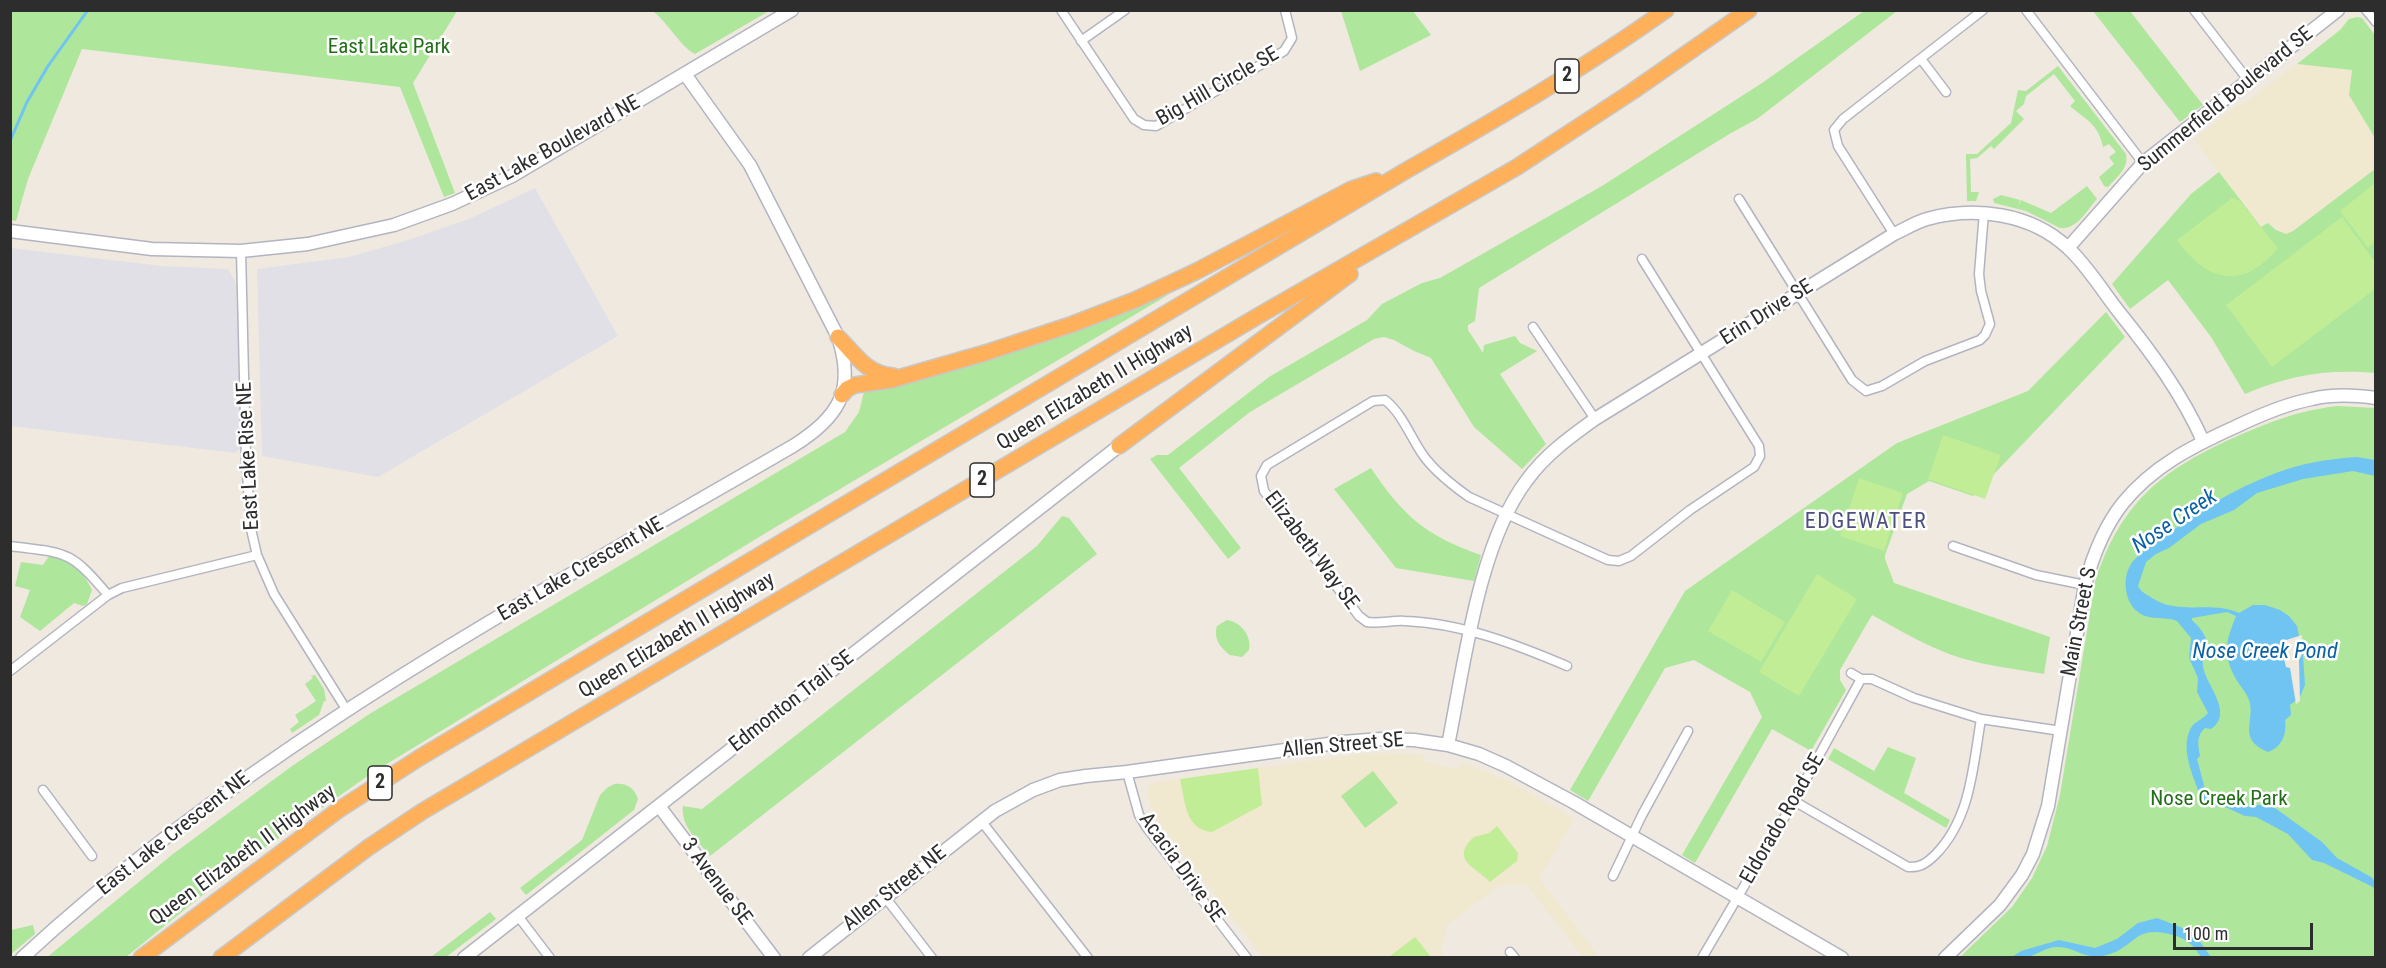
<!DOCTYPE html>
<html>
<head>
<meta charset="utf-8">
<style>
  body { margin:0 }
  #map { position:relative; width:2386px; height:968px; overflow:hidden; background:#efe9df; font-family:"Roboto Condensed",sans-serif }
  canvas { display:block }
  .frame { position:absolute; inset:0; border:12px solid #2d2d2d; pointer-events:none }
  .scale { position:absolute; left:2173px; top:923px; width:140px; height:27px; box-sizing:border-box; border:3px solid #2d2d2d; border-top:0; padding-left:8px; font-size:18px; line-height:21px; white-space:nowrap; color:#2d2d2d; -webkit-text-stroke:4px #fff; paint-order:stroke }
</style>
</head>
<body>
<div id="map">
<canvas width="2386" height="968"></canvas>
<div class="frame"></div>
<div class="scale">100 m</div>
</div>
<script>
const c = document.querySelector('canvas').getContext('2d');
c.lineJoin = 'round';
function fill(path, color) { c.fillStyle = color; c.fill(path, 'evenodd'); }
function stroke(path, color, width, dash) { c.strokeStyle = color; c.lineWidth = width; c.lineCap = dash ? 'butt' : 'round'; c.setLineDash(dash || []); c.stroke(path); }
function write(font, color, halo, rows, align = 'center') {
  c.font = font + ' "Roboto Condensed",sans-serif'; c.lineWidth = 5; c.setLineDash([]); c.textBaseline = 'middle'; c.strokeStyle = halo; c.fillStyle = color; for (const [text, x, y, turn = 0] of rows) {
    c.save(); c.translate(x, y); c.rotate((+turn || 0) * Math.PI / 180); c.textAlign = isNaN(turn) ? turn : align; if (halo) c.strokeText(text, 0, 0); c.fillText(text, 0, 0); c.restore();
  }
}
const industrial = new Path2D(`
  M535,188L618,336L378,477L262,456L257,269L349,257L405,241L469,219Z
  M11,248L161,266L228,269L236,283L241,448L235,453L11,426Z`);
const education = new Path2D(`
  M2297,64L2352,70L2349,95L2375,138V169L2293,231L2286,234L2268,223L2261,227L2194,139L2238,105L2245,103Z
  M1382,753L1424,755V762L1459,769L1461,763L1471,766L1507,780L1574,819L1539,878L1599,957H1583L1527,885H1500L1447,925L1441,952L1445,957H1263L1158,821L1147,795L1148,787L1154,783L1360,754Z`);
const green = new Path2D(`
  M10,11H457L413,83L455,193L444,197L400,87L82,49L28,179L16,221L11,220Z
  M653,11V10L769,11L695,54C681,47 668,23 653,11Z
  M1341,11H1413L1431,35L1360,71Z
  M1864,11H1897L1757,119L1731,133L1479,288L1475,321L1468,325V330L1483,353L1484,345L1515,336L1520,343L1537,351L1500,374L1546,444L1522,469L1474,427L1431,358L1412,350L1394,340L1384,337L1374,339L1250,412L1179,468L1241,548L1228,559L1150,459L1157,455H1168L1269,377L1367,320L1382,304L1422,283L1440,278L1602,186L1762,83Z
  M2093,11H2130L2203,105L2180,122Z
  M2357,17L2362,18L2375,35V138L2349,95L2352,70L2297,64L2340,30L2349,19Z
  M2058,66L2126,154C2129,168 2117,177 2108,187L2104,186L2099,177L2114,164L2109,157L2116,152L2109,144L2103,147C2098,123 2086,120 2070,106L2075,101L2054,74L2026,96L2024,104L2016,111L2024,119L1994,149L1991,146L1977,158L1970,159L1971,192H1979L1976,201H1967L1966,154H1977L2011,123L2018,90L2026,91Z
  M2375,169V373C2327,369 2290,375 2245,394L2211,337L2168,280L2130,309L2112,284L2191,194L2219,172L2261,227L2268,223L2276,230L2286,234L2293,231Z
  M2087,186L2097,199C2087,210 2077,230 2060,228L2026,211L1994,203L1993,199L2001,195L2020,200L2018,207L2021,200L2051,213Z
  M1168,295L769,531L372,773L236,868L126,957L46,958L173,854L292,766L371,713L845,432L859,412L864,392C969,370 1068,333 1168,295Z
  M2106,312L2125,337L1973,496L1929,481L1907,494L1885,555V559L1894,583L2050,637L2044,674C2016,669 1988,666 1961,658C1929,648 1901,631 1872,615L1840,670V680L1846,690L1811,751L1772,729L1695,863L1682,855L1762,717L1750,692L1694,660L1665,668L1588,801L1570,790L1685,591L1897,443L2028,391Z
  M2337,406L2375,408V957L1959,958L2012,907L2032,878L2047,846L2060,795L2095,582C2120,504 2160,471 2233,438C2270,422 2296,411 2337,406Z
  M1371,468C1403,516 1426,536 1481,555L1474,581L1396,568L1334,489Z
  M1062,516L1069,518L1097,554L710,856C699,842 680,826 683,806L702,809L1037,546Z
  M49,556C70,558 84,572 92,590L87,604L83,606L74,603L40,631L20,617L30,590L15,586L21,562L43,565Z
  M1227,620C1241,622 1252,636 1249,650L1242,657L1230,655C1221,648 1213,639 1217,626Z
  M315,675L324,689L326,701H324L319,715L292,733L290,729L299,722L295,715L316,701L305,684L313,678L311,676Z
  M1888,747L1916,758L1904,793L1950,820L1946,828L1828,759L1834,748L1874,771Z
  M1373,771L1398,803L1365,828L1341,796Z
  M614,784C626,783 634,787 638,799L634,810L526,895L520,888L582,840L600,795L607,788Z
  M490,912L496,919L446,957H431Z
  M33,925L35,934L11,954V930Z`);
const pitch = new Path2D(`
  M2375,183V242L2368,248L2340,211Z
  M2232,198L2240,201L2278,248C2243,291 2207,282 2177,240Z
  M2342,217L2375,262V289L2272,367L2226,305Z
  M1943,435L2001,455L1985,499L1928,479Z
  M1859,478L1903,493L1884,551L1840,536Z
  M1817,574L1857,599L1799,696L1759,672Z
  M1732,590L1785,622L1761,662L1708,631Z
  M1258,768L1262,805L1212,832C1185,830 1185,800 1180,779Z
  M1497,826L1518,853L1517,861L1490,882C1479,869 1448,860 1474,837L1489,833Z
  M1415,937L1431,957H1389Z`);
const water = new Path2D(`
  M2357,457L2375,460V476L2353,471L2303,479L2257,493L2234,510L2201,524L2169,548L2156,554L2146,562L2138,586C2141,592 2146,594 2152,598C2179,616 2211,600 2239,613L2253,605H2265L2280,610L2289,616L2297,626L2303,656L2305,685L2300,697L2290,705L2291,715L2285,720C2287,734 2282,747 2268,752C2236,739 2256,720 2249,700C2246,692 2240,686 2236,679C2222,654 2226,641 2236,616L2227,612L2192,618V620C2201,629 2210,638 2206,652C2205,656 2202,661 2203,666C2205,684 2235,713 2211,729L2205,728C2196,736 2198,745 2200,756L2197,759L2205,789L2217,800L2229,801L2248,807L2264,804L2275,808L2322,842L2337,858L2371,877L2375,881V891L2373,887L2324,863L2312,860L2288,834L2256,817L2245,816L2225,807L2213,806L2202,800C2195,780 2177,746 2193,725C2197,721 2204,718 2208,713L2197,692L2198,678L2189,658L2191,638L2177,621C2165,616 2148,621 2138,612C2125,603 2122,579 2130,566C2135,556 2148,548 2157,542C2193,514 2233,489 2276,473C2303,463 2328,459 2357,457Z
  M2157,918L2193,932L2211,957H2201C2193,945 2187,939 2173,935C2132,923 2136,950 2102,956C2082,959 2074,946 2057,947C2046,947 2036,955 2026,958C2022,958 2017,957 2012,957L2021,951L2059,940L2095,948L2117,939L2138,923Z`);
const pier = new Path2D(`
  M2302,635V639L2298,641L2302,654L2299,660L2300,701L2296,704L2290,668L2286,667L2280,642Z`);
const stream = new Path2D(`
  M10,141L27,102L48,66L88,10`);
const street = new Path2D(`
  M1061,10L1134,119L1144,125L1156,126L1284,51L1292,38L1285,10
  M2026,10L2143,163
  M2194,10L2248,80
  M2366,10L2376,22
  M1081,41L1125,10
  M1921,59L1946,92
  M1739,199L1852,380L1866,391L1882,386L1925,361L1980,340L1985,335L1990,324L1981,291L1979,274L1984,212
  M1894,234L1838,146L1834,130L1843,119L1983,10
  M241,251L246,460L251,529L257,555L274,594L346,709
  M1533,327L1595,419
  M10,546C67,553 70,550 108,595
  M1953,546L2036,575L2085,585
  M1567,666C1515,644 1461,623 1405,621C1392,620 1380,624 1367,622L1359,616L1264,491L1261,476L1267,465L1373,401L1385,400C1402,413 1411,438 1423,455C1435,472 1452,485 1469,497L1608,560L1619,561L1631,556L1690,510L1754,467L1760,456L1759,446L1642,259
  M10,671L108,595L122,588L257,555
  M1851,673L1861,679
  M1127,772L1139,815L1147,828L1247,958
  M43,790L92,856
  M1794,801L1908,867C1920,868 1927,863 1936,854C1971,818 1973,766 1981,719
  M982,822L1088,958
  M1613,876L1642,815L1688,731
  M885,897L932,958
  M518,916L550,958
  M1510,952L1515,958
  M1702,958L1794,801L1861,679H1872L1914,698L1981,719L2061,731`);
const secondary = new Path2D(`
  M10,231L152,249L241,251L308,244L394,225L452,204L512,176L792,10
  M2068,248L2143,163L2338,10
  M1448,745C1464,667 1478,544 1527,480C1545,455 1570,437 1595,419L1894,234C1905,229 1916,222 1927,219C1975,206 2031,213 2068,248C2086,264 2104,293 2119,312C2152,353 2182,394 2203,441
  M659,806L774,958
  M22,958C250,747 526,601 793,446C838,418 856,391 838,337L750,165L685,74
  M464,958L1119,446
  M809,958L995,811L1033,790L1060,780L1086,776L1127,772L1343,742L1381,739L1414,740L1448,745L1479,754L1506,766L1573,802L1842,958
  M1945,958L2000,905L2022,875L2033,854L2048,806L2085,585C2093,555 2104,527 2123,503C2153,466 2193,446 2235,427C2260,415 2285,404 2312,399C2332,394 2355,395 2376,398`);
const highway = new Path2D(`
  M838,337C855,354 866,374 893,376
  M842,395L847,389L855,385L891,380L985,353L1073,324L1135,300L1197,271L1352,189L1376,181
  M1119,446L1350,274
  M141,958L337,811L419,758L1407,170C1495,120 1583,69 1666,10
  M221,958L369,847L423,811L1258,316L1517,167L1633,91L1749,10`);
const shields = [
  [1567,76,24],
  [982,480,24],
  [380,783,24]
];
const shieldNames = [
  ["2",1567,76],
  ["2",982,480],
  ["2",380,783]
];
const parkNames = [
  ["East Lake Park",389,48],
  ["Nose Creek Park",2219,800]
];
const streetNames = [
  ["Big Hill Circle SE",1218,87,-30],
  ["Summerfield Boulevard SE",2226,100,-39],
  ["East Lake Boulevard NE",553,149,-29],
  ["Erin Drive SE",1767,313,-32],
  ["Queen Elizabeth II Highway",1095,388,-31],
  ["East Lake Rise NE",249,456,-93],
  ["Elizabeth Way SE",1311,551,53],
  ["East Lake Crescent NE",581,570,-30],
  ["Main Street S",2080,622,-79],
  ["Queen Elizabeth II Highway",677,636,-31],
  ["Edmonton Trail SE",792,702,-38],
  ["Allen Street SE",1343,746,-5],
  ["Eldorado Road SE",1783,819,-60],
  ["East Lake Crescent NE",174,834,-38],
  ["Queen Elizabeth II Highway",243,856,-36],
  ["Acacia Drive SE",1181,868,54],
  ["3 Avenue SE",716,882,53],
  ["Allen Street NE",895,889,-38]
];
const neighbourhoodNames = [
  ["EDGEWATER",1866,522]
];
const waterNames = [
  ["Nose Creek",2175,522,-34],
  ["Nose Creek Pond",2265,652]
];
fill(industrial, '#e2e0e7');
fill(education, '#f0e8cf');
fill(green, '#aee69b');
fill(pitch, '#c1ed96');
fill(water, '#70c4f2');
fill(pier, '#efe9df');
stroke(stream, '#70c4f2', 3);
stroke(street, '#b3b4c1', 11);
stroke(secondary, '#b3b4c1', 15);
stroke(highway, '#c8c8c8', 18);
stroke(street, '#fff', 8);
stroke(secondary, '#fff', 12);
stroke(highway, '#ffb05a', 15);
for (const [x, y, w] of shields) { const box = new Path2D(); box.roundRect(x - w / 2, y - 17, w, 34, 4.5); c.fillStyle = '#fff'; c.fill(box); stroke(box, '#2d2d2d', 1.5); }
write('bold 20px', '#2d2d2d', null, shieldNames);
write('21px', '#236e19', '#fff', parkNames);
write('21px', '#2d2d2d', '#fff', streetNames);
c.letterSpacing = '1.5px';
write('22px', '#4b5080', '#fff', neighbourhoodNames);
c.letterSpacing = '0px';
write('italic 22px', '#0a61a4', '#fff', waterNames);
</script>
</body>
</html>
